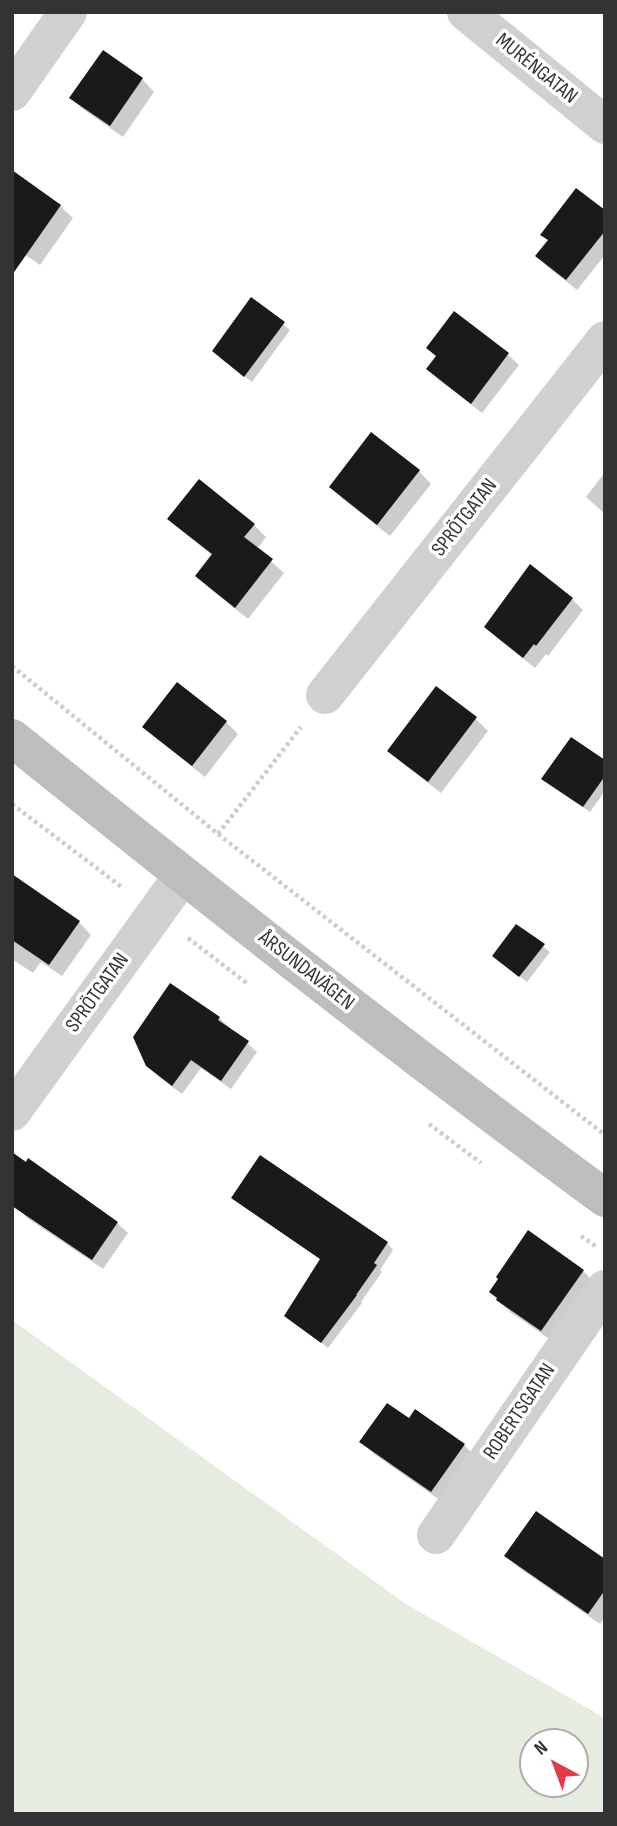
<!DOCTYPE html>
<html>
<head>
<meta charset="utf-8">
<style>
  body { margin:0 }
  #map { position:relative; width:617px; height:1826px; overflow:hidden; background:#fff; font-family:"Sofia Sans Condensed",sans-serif }
  canvas { display:block }
  .frame { position:absolute; inset:0; border:14px solid #333; pointer-events:none }
  .north { position:absolute; left:519px; top:1728px; width:70px; height:70px; box-sizing:border-box; background:#fff; border:2px solid #adadad; border-radius:50%; rotate:319deg; font-size:19px; font-weight:700; line-height:28px; text-align:center; color:#333 }
  .north::after { content:''; display:block; margin:auto; width:24px; height:32px; background:#e63946; clip-path:polygon(50% 0,100% 100%,50% 72%,0 100%) }
</style>
</head>
<body>
<div id="map">
<canvas width="617" height="1826"></canvas>
<div class="frame"></div>
<div class="north">N</div>
</div>
<script>
const c = document.querySelector('canvas').getContext('2d');
c.lineJoin = 'round';
function fill(path, color) { c.fillStyle = color; c.fill(path, 'evenodd'); }
function stroke(path, color, width, dash) { c.strokeStyle = color; c.lineWidth = width; c.lineCap = dash ? 'butt' : 'round'; c.setLineDash(dash || []); c.stroke(path); }
function write(font, color, halo, rows, align = 'center') {
  c.font = font + ' "Sofia Sans Condensed",sans-serif'; c.lineWidth = 7; c.setLineDash([]); c.textBaseline = 'middle'; c.strokeStyle = halo; c.fillStyle = color; for (const [text, x, y, turn = 0] of rows) {
    c.save(); c.translate(x, y); c.rotate((+turn || 0) * Math.PI / 180); c.textAlign = isNaN(turn) ? turn : align; if (halo) c.strokeText(text, 0, 0); c.fillText(text, 0, 0); c.restore();
  }
}
const green = new Path2D(`
  M12,1320L406,1604L605,1718V1814H12ZM533,1742H575V1784H533Z`);
const shadow = new Path2D(`
  M142,79L154,92L123,137L84,110L71,98Z
  M60,206L73,218L40,265L12,246Z
  M605,212V255L577,290L548,267L537,256Z
  M455,313L508,355L519,365L482,413L439,380L428,369L437,357Z
  M283,324L290,330L252,382L220,358Z
  M419,471L431,484L390,536L343,499L331,487Z
  M605,472V514L586,497Z
  M170,519L254,525L266,537L257,549L284,573L248,619L209,588L197,576L213,556L182,531Z
  M572,599L583,610L548,656L546,654L535,668L497,638L486,627Z
  M437,689L476,719L488,731L441,793L402,763L389,750Z
  M226,722L238,734L205,777L157,739L144,727Z
  M605,762V791L590,812L550,785Z
  M12,876L79,922L91,935L62,976L41,962L33,973L12,959Z
  M517,927L550,952L527,982L501,962Z
  M219,1018L257,1052L231,1089L201,1068L182,1094L158,1076L148,1065Z
  M233,1198L387,1243L393,1250L380,1270L382,1272L361,1302L362,1303L328,1348L286,1316L322,1260L240,1204Z
  M17,1207L117,1223L128,1233L103,1269L27,1218Z
  M583,1271L595,1283L554,1342L510,1312L498,1300Z
  M409,1421L464,1445L476,1457L444,1503L374,1454L362,1442Z
  M507,1556L605,1561V1617L600,1624L518,1567Z`);
const building = new Path2D(`
  M103,50L143,78L110,126L69,98Z
  M12,170L61,205L12,275Z
  M576,188L605,210V231L566,280L535,256L548,240L540,235Z
  M251,297L285,322L244,377L212,351Z
  M454,311L509,353L471,404L426,369L436,356L426,348Z
  M371,432L420,470L377,525L329,487Z
  M199,479L255,524L244,537L273,559L235,608L195,576L212,554L167,519Z
  M530,564L573,598L536,646L534,644L523,658L484,627Z
  M177,682L227,721L192,766L142,727Z
  M436,686L477,717L428,782L387,751Z
  M571,737L605,760V776L583,807L541,779Z
  M12,874L80,921L49,965L12,940Z
  M516,924L545,944L519,977L492,956Z
  M170,983L220,1017L218,1020L249,1041L221,1081L191,1060L172,1086L146,1066L133,1037Z
  M12,1152L26,1162L28,1158L118,1222L92,1260L12,1206Z
  M260,1155L388,1242L374,1263L377,1265L356,1295H357L321,1343L284,1316L320,1259L231,1198Z
  M528,1230L584,1270L541,1331L496,1300L497,1298L489,1292L498,1279L496,1277Z
  M387,1403L409,1418L415,1409L465,1444L431,1492L359,1442Z
  M536,1511L605,1559V1590L588,1614L504,1556Z`);
const path = new Path2D(`
  M12,666L218,834L605,1135
  M12,804L123,888
  M218,834L301,727
  M188,938L248,984
  M429,1124L481,1163
  M581,1236L597,1247`);
const minor = new Path2D(`
  M466,12L605,125
  M12,92L68,12
  M325,695L605,340
  M12,1112L183,875
  M436,1535L605,1289`);
const secondary = new Path2D(`
  M12,738C207,895 403,1050 605,1198`);
const streetNames = [
  ["MURÉNGATAN",536,69,39],
  ["SPRÖTGATAN",465,518,-52],
  ["ÅRSUNDAVÄGEN",306,971,38],
  ["SPRÖTGATAN",98,993,-54],
  ["ROBERTSGATAN",520,1412,-56]
];
fill(green, '#e6ecdf');
fill(shadow, '#0003');
fill(building, '#1a1a1a');
stroke(path, '#cdcdcd', 4.5, [3.5, 3.5]);
stroke(minor, '#d0d0d0', 38);
stroke(secondary, '#bdbdbd', 38);
write('21px', '#333', '#fff', streetNames);
</script>
</body>
</html>
